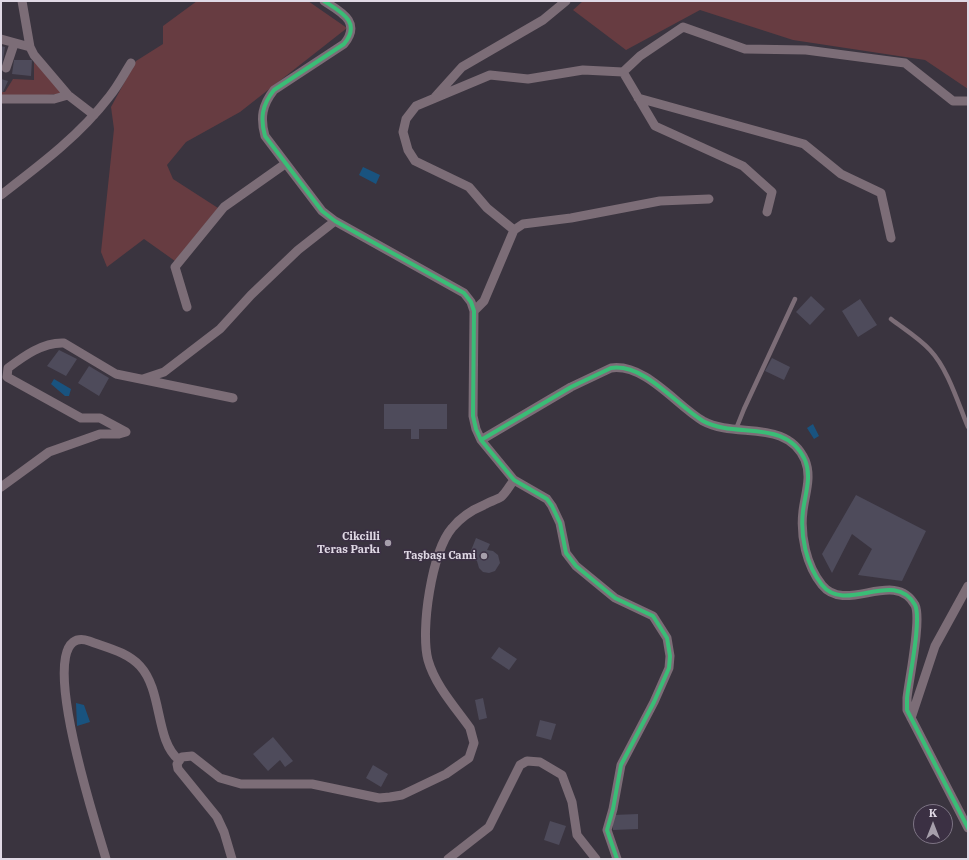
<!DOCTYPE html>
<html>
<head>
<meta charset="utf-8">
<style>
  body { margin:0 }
  #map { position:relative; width:969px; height:860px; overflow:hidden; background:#3a343f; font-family:"IBM Plex Serif",serif }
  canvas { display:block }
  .frame { position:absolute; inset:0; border:2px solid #e0d9e5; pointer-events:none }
  .north { position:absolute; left:913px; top:804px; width:40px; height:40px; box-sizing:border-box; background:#3b3043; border:1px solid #7d7484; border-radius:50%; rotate:0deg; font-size:11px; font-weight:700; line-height:16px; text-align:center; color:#e0d9e5 }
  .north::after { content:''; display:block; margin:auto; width:14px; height:18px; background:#a69fab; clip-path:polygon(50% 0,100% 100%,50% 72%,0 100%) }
</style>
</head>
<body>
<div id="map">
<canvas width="969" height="860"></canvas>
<div class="frame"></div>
<div class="north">K</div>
</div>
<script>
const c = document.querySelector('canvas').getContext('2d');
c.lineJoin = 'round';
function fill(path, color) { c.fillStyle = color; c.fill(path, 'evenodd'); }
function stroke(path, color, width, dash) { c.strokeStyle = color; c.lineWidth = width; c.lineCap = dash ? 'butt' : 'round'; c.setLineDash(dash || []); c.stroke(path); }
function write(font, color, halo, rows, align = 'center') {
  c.font = font + ' "IBM Plex Serif",serif'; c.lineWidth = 3.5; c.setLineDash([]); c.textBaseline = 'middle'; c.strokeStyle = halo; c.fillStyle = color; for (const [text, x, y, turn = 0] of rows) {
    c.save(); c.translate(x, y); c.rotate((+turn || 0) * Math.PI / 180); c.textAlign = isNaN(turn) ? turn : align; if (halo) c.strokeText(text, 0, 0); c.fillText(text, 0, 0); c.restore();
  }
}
const green = new Path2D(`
  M197,1H308L347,28L240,112L186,142L167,165L173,179L218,208L175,261L144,239L107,267L101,252L114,129L111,107L136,61L163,44V26Z
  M583,1H968V89L925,60L793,40L700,10L626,50L573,10Z
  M34,61L57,87L61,94L32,96H1V92H5L13,79L34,80Z`);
const water = new Path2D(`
  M363,167L380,175L376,184L359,175Z
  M54,379L71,389L69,396H65L51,384Z
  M813,424L819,436L814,439L807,428Z
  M76,703L84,705L90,722L77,726Z`);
const building = new Path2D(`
  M1,46L5,47L2,66H1Z
  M14,60H32L31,76L12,74Z
  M1,79L8,81L3,92H1Z
  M811,296L825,309L810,325L796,312Z
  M860,299L877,325L858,337L842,311Z
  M59,350L77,359L66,376L47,366Z
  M772,358L790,367L784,380L765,371Z
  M89,366L109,378L99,396L78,383Z
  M384,404H447V429H419V439H411V429H384Z
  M856,495L926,531L902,581L858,575L872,549L852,534L832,573L822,554Z
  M476,538L490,544L487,550L493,551L498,555L500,563L495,571L489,573L483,572L479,568L477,561L468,558Z
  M499,647L517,659L509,670L491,658Z
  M483,698L487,718L479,720L475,700Z
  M540,720L556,724L551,740L536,736Z
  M273,737L293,761L285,767L280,760L268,771L253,754Z
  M373,765L388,774L381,787L366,778Z
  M638,814V829L613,830V815Z
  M550,821L566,826L559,845L544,840Z`);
const service = new Path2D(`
  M891,319C904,329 919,338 930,350C948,369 958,403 968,427
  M736,429L744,409L795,299`);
const minor = new Path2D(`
  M22,1L30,47L34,55L68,95L94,115
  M324,1C341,12 362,22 344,44L274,90C262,105 260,118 265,136L322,211L335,221L464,293L471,302L474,311L473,416L476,429L481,440L514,480L547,499L552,506L560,523L566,553L576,566L615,598L653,616L667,638L670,656L669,668L654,702L621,765L613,809L607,830L617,859
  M1,39L30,47
  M6,68L14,44
  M623,72L655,126L743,166L772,192L767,212
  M435,97L462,67L543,20L566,1
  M638,98L804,144L841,174L881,193L891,238
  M1,99H54L68,95
  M1,195C40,165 79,136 109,97C118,86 124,74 131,63
  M514,230L487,208L469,187L415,161L408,150L403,132L406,119L416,106L490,75L528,79L583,70L623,72L640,56L683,27L745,49L806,50L905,63L953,101H968
  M187,307L175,267L224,207L285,164
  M474,311L484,301L514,230L523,224L571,218L660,201L709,199
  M143,379L164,372L220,329L251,295L298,250L335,221
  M481,440L571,387L611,368C645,363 677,406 703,421C736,439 786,418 805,460C812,477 805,494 803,511C800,535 806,565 822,585C846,615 894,568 915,605C922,619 909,679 907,698V710L968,828
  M1,487L49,452L100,434H119L126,432L100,418H81L7,377L8,368C24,356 43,342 64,343L116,374L233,398
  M911,718L935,646L968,586
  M106,859C100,836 27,620 89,641C108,648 127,652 140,666C163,691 155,741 179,760
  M232,859L224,832L217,817L178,769L177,764L182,757L192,756L220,778L241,784H312L379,798L390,797L402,795L446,774L469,758L474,743L470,728C455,707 435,685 428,660C420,630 432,551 452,528C461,517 472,510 484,505C489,502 496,500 501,497C506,493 510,485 514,480
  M448,859L489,827L520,765L527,761L540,762L562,775L572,802L577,835L596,859`);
const cycleway = new Path2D(`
  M324,1C341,12 362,22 344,44L274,90C262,105 260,118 265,136L322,211L335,221L464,293L471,302L474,311L473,416L476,429L481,440L514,480L547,499L552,506L560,523L566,553L576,566L615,598L653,616L667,638L670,656L669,668L654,702L621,765L613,809L607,830L617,859
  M481,440L571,387L611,368C645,363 677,406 703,421C736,439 786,418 805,460C812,477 805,494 803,511C800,535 806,565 822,585C846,615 894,568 915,605C922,619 909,679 907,698V710L968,828`);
const markers = [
  [388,543,4,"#a69fab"],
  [484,556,4,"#a69fab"]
];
const poiNames = [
  ["Cikcilli",380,537],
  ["Teras Parkı",380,550],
  ["Taşbaşı Cami",476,556]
];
fill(green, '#673c41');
fill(water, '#19537f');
fill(building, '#4e4b5b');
stroke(service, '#7c6d77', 4.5);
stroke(minor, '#7c6d77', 9);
stroke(cycleway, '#3abd76', 4);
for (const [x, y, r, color] of markers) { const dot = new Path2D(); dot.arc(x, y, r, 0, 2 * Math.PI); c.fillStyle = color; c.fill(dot); stroke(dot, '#3b3043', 1.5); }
write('bold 11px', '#e0d9e5', '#3b3043', poiNames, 'right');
</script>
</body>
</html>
